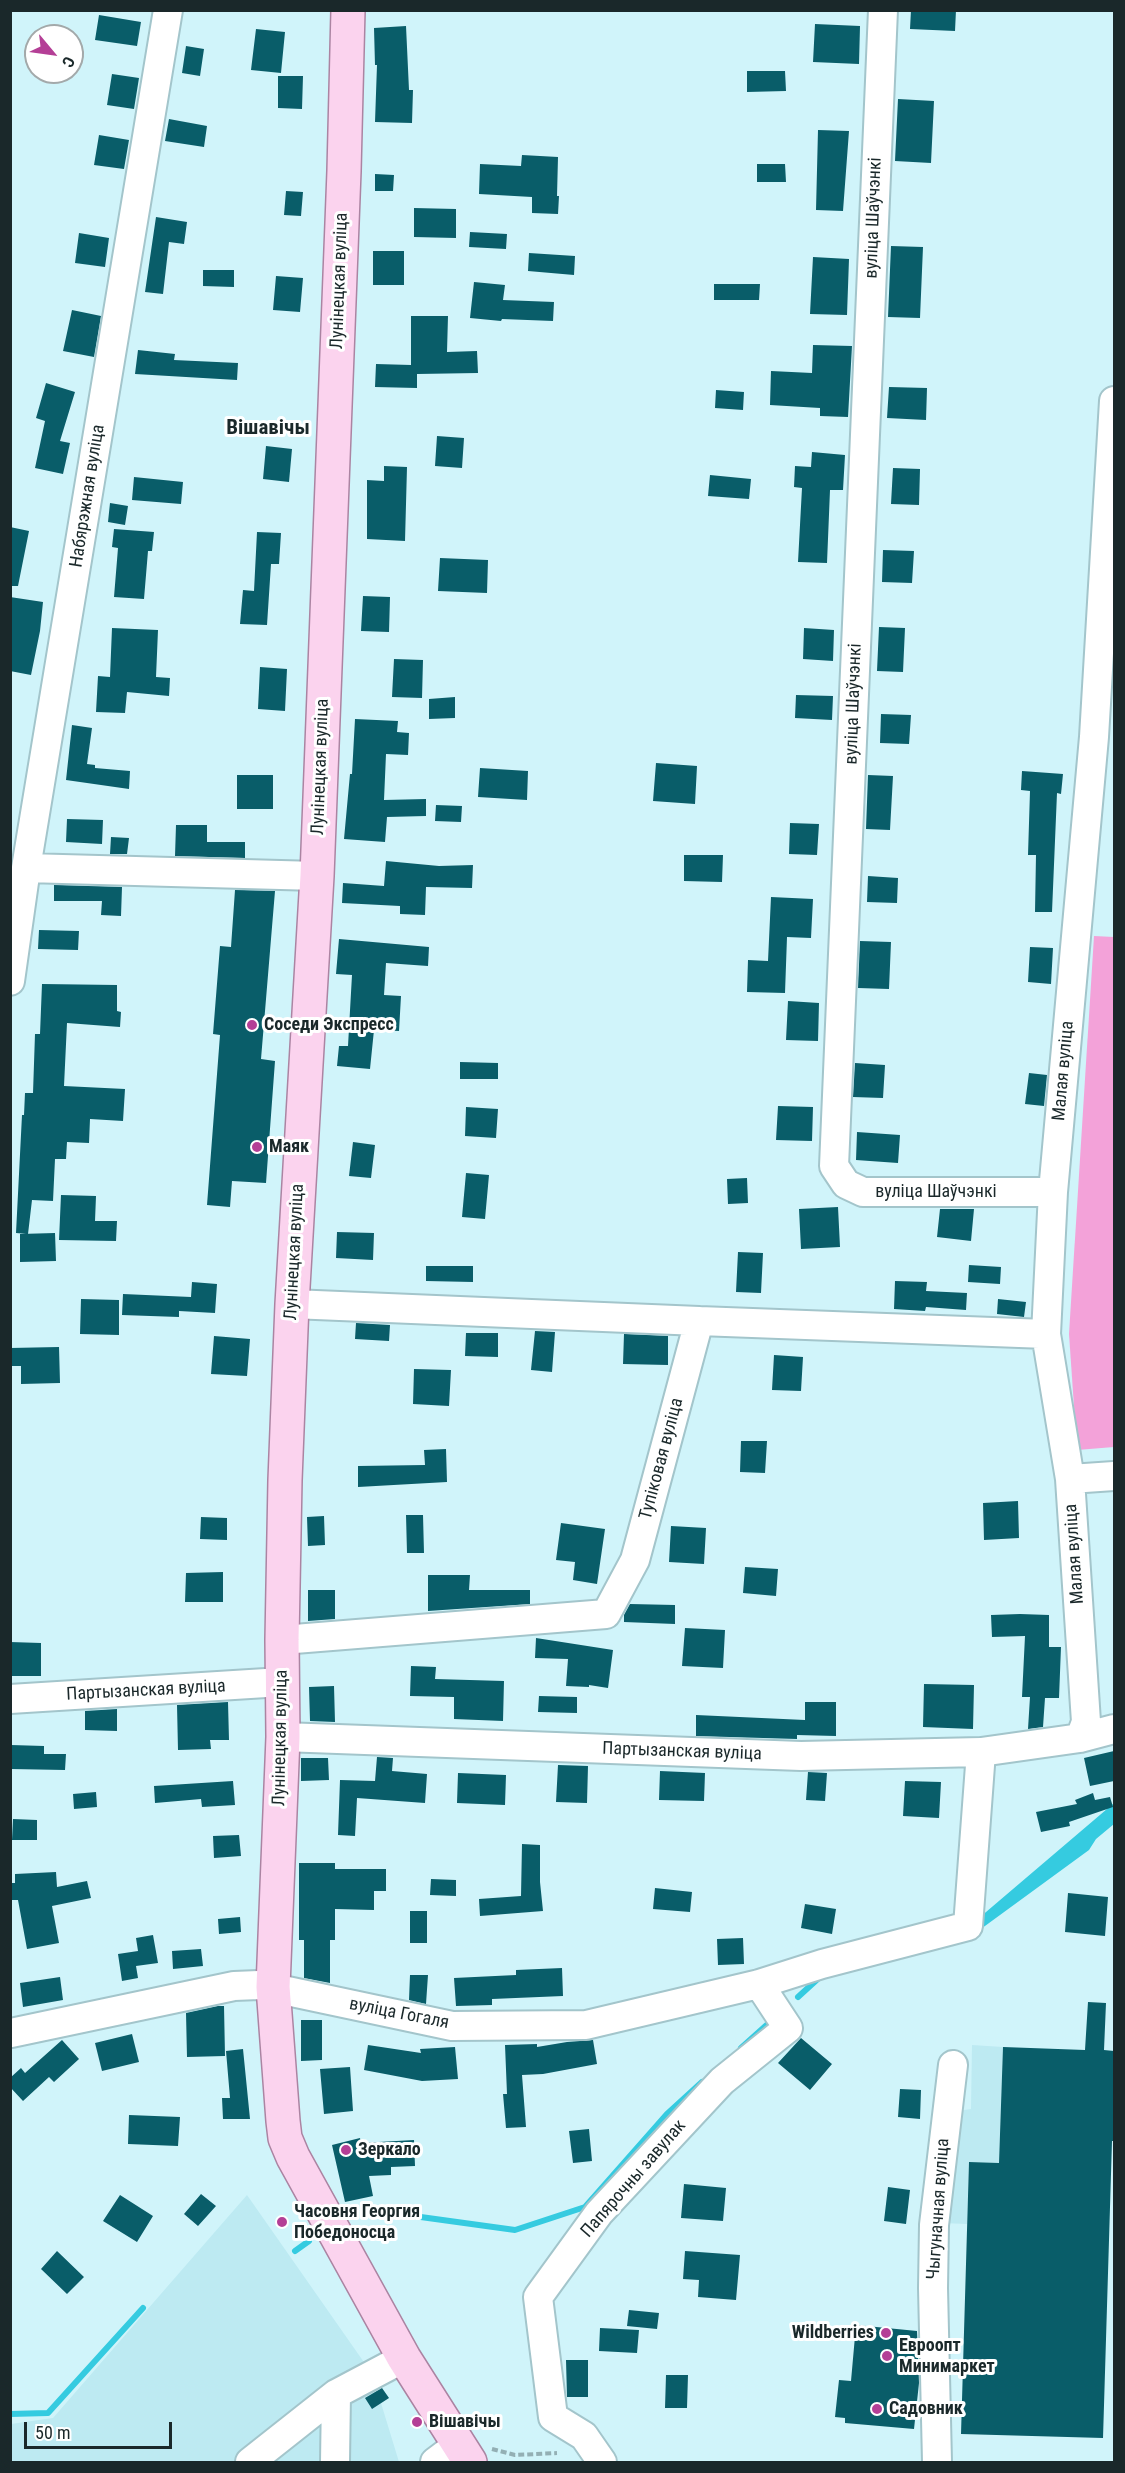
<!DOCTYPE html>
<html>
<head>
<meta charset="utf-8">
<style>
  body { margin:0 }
  #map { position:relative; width:1125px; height:2473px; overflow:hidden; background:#d0f4fa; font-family:"Roboto Condensed",sans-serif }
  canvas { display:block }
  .frame { position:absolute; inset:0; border:12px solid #1a282a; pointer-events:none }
  .north { position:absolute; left:24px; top:24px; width:60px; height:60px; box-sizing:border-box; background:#fff; border:2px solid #a3a9aa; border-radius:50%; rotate:119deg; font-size:16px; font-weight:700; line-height:24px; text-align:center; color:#1a282a }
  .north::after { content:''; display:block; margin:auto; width:21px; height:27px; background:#b43f96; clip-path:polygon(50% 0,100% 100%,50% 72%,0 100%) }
  .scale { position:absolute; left:24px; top:2422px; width:148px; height:27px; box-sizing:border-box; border:3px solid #1a282a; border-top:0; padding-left:8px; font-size:18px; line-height:21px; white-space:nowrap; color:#1a282a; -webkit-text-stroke:4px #fff; paint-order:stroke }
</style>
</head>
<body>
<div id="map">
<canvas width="1125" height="2473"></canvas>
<div class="frame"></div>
<div class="north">С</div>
<div class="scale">50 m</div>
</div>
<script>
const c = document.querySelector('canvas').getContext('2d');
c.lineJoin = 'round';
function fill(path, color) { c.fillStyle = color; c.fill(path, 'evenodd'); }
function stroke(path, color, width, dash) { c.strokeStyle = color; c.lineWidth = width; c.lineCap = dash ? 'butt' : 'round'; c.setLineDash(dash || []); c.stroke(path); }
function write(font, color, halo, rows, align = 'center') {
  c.font = font + ' "Roboto Condensed",sans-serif'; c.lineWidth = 6; c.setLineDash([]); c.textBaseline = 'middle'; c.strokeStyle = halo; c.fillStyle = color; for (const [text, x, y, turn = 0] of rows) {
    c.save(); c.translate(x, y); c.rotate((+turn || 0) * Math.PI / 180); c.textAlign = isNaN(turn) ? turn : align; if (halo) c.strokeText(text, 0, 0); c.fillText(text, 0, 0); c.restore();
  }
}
const built = new Path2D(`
  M972,2045L1003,2047L999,2163L969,2162L967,2224L941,2223L958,2111L971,2109Z
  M247,2195L389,2398L381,2403L399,2462H11V2424L53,2418Z`);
const green = new Path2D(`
  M1094,936L1114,937V1447L1077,1450L1069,1334Z`);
const water = new Path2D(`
  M1114,1803V1824L1096,1839L1089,1850L974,1934L959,1935Z`);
const stream = new Path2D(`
  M798,1997L821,1976
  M741,2048L770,2022
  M370,2210L515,2230L585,2207L667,2114L702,2082
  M295,2251L309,2241
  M10,2414L48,2413L143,2308`);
const building = new Path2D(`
  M911,10H956L955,31L910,29Z
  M99,15L141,22L137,46L95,40Z
  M815,24L860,26L859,64L813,62Z
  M406,26L409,90H413L412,123L375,122L377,65H375L374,28Z
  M256,29L285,32L281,73L251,70Z
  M186,46L204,49L200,76L182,73Z
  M747,71H785L786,91L747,92Z
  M112,74L139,78L134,109L107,105Z
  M278,76H303L302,109L278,108Z
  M898,99L934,101L931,163L895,161Z
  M169,119L207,126L204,147L165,141Z
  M818,130L849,131L843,211L816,210Z
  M99,135L129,140L124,169L94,165Z
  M522,155L558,157L557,196H559L558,214L532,213V197L479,194L480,164L521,166Z
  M757,164H785L786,182H757Z
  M375,174L394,175L393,191H375Z
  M286,191L303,192L301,216L284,215Z
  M414,208L456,209V238L414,237Z
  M156,217L187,222L184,244L169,242L163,294L145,292Z
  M470,232L507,234L506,249L469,247Z
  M79,233L109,238L105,267L75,263Z
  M891,246L923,247L920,318L888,317Z
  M373,251H404V285H373Z
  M529,253L575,256L574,275L528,271Z
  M813,257L849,259L847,315L810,314Z
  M203,270H234V287L203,286Z
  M276,276L303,278L300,312L273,310Z
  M474,282L505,285L503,300L554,302L553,321L502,319L501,321L470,318Z
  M714,284H760L759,300H714Z
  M72,310L101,316L94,357L63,351Z
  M411,316H448L447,352L477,351L478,373L417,374V388L375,387L376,364L411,365Z
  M813,345L852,346L848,417L820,416V408L770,405L771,371L812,373Z
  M138,350L175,354L174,360L238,363L237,380L135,374Z
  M46,383L75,392L60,441L70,443L63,474L35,468L45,421L36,418Z
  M889,387L927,388L926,420L887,418Z
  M716,390L744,392L743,410L715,408Z
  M437,436L464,438L462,468L435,466Z
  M266,446L292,449L289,482L263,479Z
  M812,452L845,455L843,490H830L827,563L798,562L802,488L794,487L795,466L811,467Z
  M384,466L407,467L405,541L367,539V480L384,481Z
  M893,468L920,469L919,505L891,504Z
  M710,475L751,479L749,499L708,496Z
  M134,477L183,482L181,504L132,500Z
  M110,503L128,506L125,525L108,522Z
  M10,527L29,531L18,586H10Z
  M114,529L154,532L152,551H148L144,599L114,597L118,548L112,547Z
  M257,532L281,533L279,564H271L267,625L240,624L243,590L254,591Z
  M883,550L914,551L912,583L882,582Z
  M440,558L488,560L487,593L438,591Z
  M363,596L390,597L389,632L361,631Z
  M10,597L43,602L40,631L31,675L10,671Z
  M879,627L905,628L903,672L877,671Z
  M112,628L158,630L156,677L170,678L169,696L127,692L125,713L96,712L98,676L110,677Z
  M804,628L834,630L833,661L803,659Z
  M394,659L423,660L422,698L392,697Z
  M260,667L287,669L285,711L258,709Z
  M796,695L833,696L832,720L795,718Z
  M455,697V718L429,719V699Z
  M881,714L911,715L909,744L880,743Z
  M355,719L398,721L397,732L409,733L408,755L386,754L384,800L426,799V816L387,817L385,842L344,839L350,774H352Z
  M72,725L92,728L87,764L95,765V768L130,771L129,789L66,780Z
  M656,763L697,766L695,804L653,801Z
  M480,768L528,771L527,800L478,797Z
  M1022,771L1063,774L1061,794L1057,793L1052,912H1035L1036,855H1028L1030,791L1021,790Z
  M237,775H273V809H237Z
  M868,775L893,776L890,830L866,829Z
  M436,805L462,806L461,822L435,821Z
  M67,819L103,820L102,844L66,842Z
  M790,823L819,824L817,855L789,854Z
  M176,825H207V842H245V858L175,856Z
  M111,837L129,838L127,854H110Z
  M684,855H723L722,882L684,881Z
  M386,861L439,866L473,865L472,888L426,887L425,915L400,914V906L342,903L343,883L384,886Z
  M868,876L898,878L897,903L867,902Z
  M54,885L122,887L121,916L101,915L102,901H54Z
  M235,890L275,891L261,1059L275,1061L266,1183L232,1181L230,1207L207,1205L220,1035L213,1034L220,946L231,947Z
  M771,897L813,899L811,938L787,937L785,993L747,992L748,960L768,961Z
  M39,930L79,931L78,950L38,949Z
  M339,939L429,947L428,966L386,963L384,995L401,996L399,1031L374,1030L370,1069L337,1066L339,1046H348L352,975L336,974Z
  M860,941L891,942L889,989L858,988Z
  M1030,947L1053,948L1051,984L1028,982Z
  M42,984L117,985V1011L121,1012L120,1027L67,1023L64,1086L125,1089L123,1121L90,1119L89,1143L67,1142L66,1159H55L53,1201L32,1200L28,1234L16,1233L22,1115H24L25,1093H33L35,1034H40Z
  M788,1001L819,1003L818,1041L786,1040Z
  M460,1062L498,1063V1079H460Z
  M855,1063L885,1065L883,1098L853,1097Z
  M1029,1073L1047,1075L1044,1106L1025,1104Z
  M778,1106L813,1107L812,1141L776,1140Z
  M466,1107L498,1109L496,1138L465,1136Z
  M857,1132L900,1135L898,1163L856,1160Z
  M353,1142L375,1145L371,1178L349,1176Z
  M466,1173L489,1175L485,1219L462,1217Z
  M747,1178L748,1203L728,1204L727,1179Z
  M61,1195L96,1196L95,1221H117L116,1241L59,1240Z
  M838,1207L840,1247L801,1249L799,1209Z
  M940,1209H974L971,1241L937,1237Z
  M337,1232L374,1233L373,1260L336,1258Z
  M55,1233L56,1261L20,1262V1234Z
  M738,1252L763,1253L761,1293L736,1292Z
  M969,1265L1001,1267L1000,1284L968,1282Z
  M426,1266H473V1282L426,1281Z
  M895,1281L927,1282L926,1291L967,1293L966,1310L926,1307L925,1311L894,1309Z
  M192,1282L217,1284L215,1313L179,1311V1317L122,1315L123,1294L191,1297Z
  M81,1299L119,1300V1335L80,1334Z
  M998,1299L1026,1302L1024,1317L997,1314Z
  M356,1323L390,1325L389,1341L355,1339Z
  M535,1331L555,1332L552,1372L531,1370Z
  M466,1333H498V1357L465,1356Z
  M624,1334L668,1336V1365L623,1364Z
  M214,1336L250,1339L247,1376L211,1374Z
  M59,1347L60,1383L21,1384V1366H10V1348Z
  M774,1355L803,1357L801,1391L772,1390Z
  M414,1369L451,1370L449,1406L413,1404Z
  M741,1441H767L765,1473L740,1472Z
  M446,1449L447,1482L358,1487V1466L425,1465L424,1450Z
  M1018,1501L1019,1538L984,1540L983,1503Z
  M406,1515H423L424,1553H407Z
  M324,1516L325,1545L308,1546L307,1517Z
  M201,1517L227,1518V1540L200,1539Z
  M561,1523L605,1529L597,1584L573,1580L575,1562L556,1560Z
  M671,1526L706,1528L704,1564L669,1562Z
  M745,1567L778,1569L776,1596L743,1593Z
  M223,1572V1602H185L186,1573Z
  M428,1575H470L469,1590H530V1604L428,1611Z
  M308,1590H335V1619L308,1621Z
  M630,1604L675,1605V1624L624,1622V1615Z
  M1020,1614L1049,1615V1647H1061L1059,1698H1045L1043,1727L1028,1729L1030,1697H1022L1025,1636L992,1637L991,1615Z
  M685,1628L725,1630L723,1668L682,1666Z
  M536,1638L613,1650L608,1688L589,1685V1687L566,1686L568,1659L535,1658Z
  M10,1642L41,1643V1676H10Z
  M411,1666L436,1667L435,1679L504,1681L503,1721L454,1719V1697L410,1696Z
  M924,1684L974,1685L973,1729L923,1727Z
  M334,1686L335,1722L310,1721L309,1687Z
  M539,1696L577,1697V1713L538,1712Z
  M228,1702L229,1740H210L211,1749L178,1750L177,1705Z
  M805,1702H836V1736L797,1735V1739L696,1736V1715L805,1720Z
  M117,1709V1731L85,1730V1711Z
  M11,1745L44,1746V1754H66L65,1770L11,1769Z
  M1114,1751V1781L1090,1786L1084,1758Z
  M377,1757L393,1758L392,1771L427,1774L425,1803L357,1798L355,1836L338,1835L340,1780L375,1781Z
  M301,1758H328L329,1780L301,1781Z
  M558,1765L588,1766L587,1803L556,1802Z
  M660,1771L705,1773L704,1801L659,1800Z
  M808,1772L827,1773L825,1801L806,1800Z
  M458,1773L506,1775L505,1805L457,1803Z
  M233,1781L235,1805L202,1807L201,1799L155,1803L154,1786Z
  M905,1781L941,1782L939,1818L903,1816Z
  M96,1792L97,1807L74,1809L73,1794Z
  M1093,1793L1095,1800L1110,1797L1113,1807L1069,1822L1070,1826L1041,1832L1036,1812L1077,1804L1075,1800Z
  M13,1819L37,1820V1840H12Z
  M239,1835L241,1856L214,1858L213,1836Z
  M522,1844L540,1845V1882L543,1911L480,1916L479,1899L521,1896Z
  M299,1863H335V1869H386V1891H374V1910L335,1909V1940H330V1983L304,1978V1940H299Z
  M56,1872L57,1887L87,1881L91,1898L52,1906L59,1943L27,1949L18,1900H10V1883H15V1874Z
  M431,1879L456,1880V1896L430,1895Z
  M655,1888L692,1892L690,1912L653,1909Z
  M1068,1893L1108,1897L1105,1936L1065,1932Z
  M805,1904L836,1909L832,1934L801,1928Z
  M410,1911H427V1943H410Z
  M240,1917L241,1932L219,1934L218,1919Z
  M153,1935L158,1963L136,1966L138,1978L122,1981L118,1954L138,1951L136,1938Z
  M743,1938L744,1964L718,1965L717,1939Z
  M201,1949L203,1966L173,1969L172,1951Z
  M562,1968L563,1996L492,1999V2005L456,2006L454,1978L516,1975V1970Z
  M410,1975H428L426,2004L409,2000Z
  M60,1977L63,2000L23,2007L20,1983Z
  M1088,2002L1106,2003L1104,2050L1114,2051V2141H1112L1103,2438L961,2434L969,2162L999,2163L1003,2047L1085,2050Z
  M218,2006H224L225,2056L187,2057L186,2013Z
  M301,2020H322V2060L301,2061Z
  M132,2034L139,2062L102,2071L95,2043Z
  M801,2038L832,2064L810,2090L778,2063Z
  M62,2040L79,2059L54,2082L49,2077L23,2101L10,2087V2078L21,2068L25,2073Z
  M593,2040L597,2064L543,2074L522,2075L526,2127L506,2128L503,2094H507L505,2045L537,2044V2047L567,2042Z
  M368,2045L421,2053L420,2049L455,2047L458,2079L422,2081L364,2070Z
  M243,2049L250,2119H223L222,2098H230L226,2051Z
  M350,2067L353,2111L324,2114L320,2069Z
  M900,2089L921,2090L920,2119L898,2117Z
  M129,2115L180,2117L178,2146L128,2144Z
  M589,2129L592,2161L573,2163L569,2131Z
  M360,2138L361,2143L414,2140L415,2166L391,2167V2175L369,2176L373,2196L345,2202L332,2145Z
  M684,2184L726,2188L723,2221L681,2218Z
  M888,2187L910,2190L906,2224L884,2221Z
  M201,2194L216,2206L198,2226L184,2214Z
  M120,2195L153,2216L137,2242L103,2221Z
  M57,2251L84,2277L67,2294L41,2269Z
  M685,2251L740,2255L736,2300L698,2297L699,2280L683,2279Z
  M629,2310L659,2313L657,2329L627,2326Z
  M856,2325L917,2331L919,2383L914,2429L845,2423V2418L835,2417L839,2380L851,2381Z
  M600,2328L639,2330L637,2353L599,2351Z
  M566,2360H588V2397H567Z
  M666,2375H688L687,2408H665Z
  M382,2388L389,2398L372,2409L365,2398Z`);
const path = new Path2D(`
  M492,2449L515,2455L557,2453`);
const minor = new Path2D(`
  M883,10L834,1166L846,1184L863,1192H1053
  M26,868L317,876
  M10,981L26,868L168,10
  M292,1304L699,1321
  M1070,1479L1114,1476
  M282,1640L606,1614L635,1560L699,1321L1046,1334
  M10,1699L282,1682
  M283,1737L801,1756L981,1752L1080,1738L1114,1729
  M1080,1738L1086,1722L1070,1479L1046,1334L1053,1192L1094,737L1114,401
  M11,2033L234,1986L259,1985L452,2026L586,2025L759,1984L822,1964L968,1926L981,1752
  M250,2462L336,2394L404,2358
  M335,2462L336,2394
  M435,2462L459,2444
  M602,2462L584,2436L553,2417L538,2297L599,2213L722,2081L788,2028L759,1984
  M937,2462L933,2288L934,2225L953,2065`);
const major = new Path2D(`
  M348,10L344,171L317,876L292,1304L285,1480L282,1640L283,1737L273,1987L283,2121L285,2138L293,2157L404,2358L470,2462`);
const markers = [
  [252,1025,6,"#b43f96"],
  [257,1147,6,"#b43f96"],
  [346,2150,6,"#b43f96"],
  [282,2222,6,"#b43f96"],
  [886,2333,6,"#b43f96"],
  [887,2356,6,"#b43f96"],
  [877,2409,6,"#b43f96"],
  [417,2422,6,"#b43f96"]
];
const streetNames = [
  ["вуліца Шаўчэнкі",874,218,-88],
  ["Лунінецкая вуліца",340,281,-88],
  ["Набярэжная вуліца",88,496,-81],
  ["вуліца Шаўчэнкі",854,704,-88],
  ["Лунінецкая вуліца",321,767,-88],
  ["Малая вуліца",1064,1071,-85],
  ["вуліца Шаўчэнкі",936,1192],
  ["Лунінецкая вуліца",295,1252,-87],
  ["Тупіковая вуліца",662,1459,-75],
  ["Малая вуліца",1075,1554,-94],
  ["Партызанская вуліца",146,1691,-3],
  ["Лунінецкая вуліца",281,1738,-89],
  ["Партызанская вуліца",682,1752,2],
  ["вуліца Гогаля",399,2014,11],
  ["Папярочны завулак",634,2179,-49],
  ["Чыгуначная вуліца",939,2209,-86]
];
const poiNames = [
  ["Соседи Экспресс",264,1025],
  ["Маяк",269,1147],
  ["Зеркало",358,2150],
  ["Часовня Георгия",294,2212],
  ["Победоносца",294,2233],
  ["Wildberries",874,2333,"right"],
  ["Евроопт",899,2346],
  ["Минимаркет",899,2367],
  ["Садовник",889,2409],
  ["Вішавічы",429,2422]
];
const quarterNames = [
  ["Вішавічы",268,429]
];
fill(built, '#bdeaf2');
fill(green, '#f3a2d9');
fill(water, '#35cbe0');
stroke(stream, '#35cbe0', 6);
fill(building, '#095d69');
stroke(minor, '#a3c5cb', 32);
stroke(major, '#ab84a2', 36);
stroke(path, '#93afb4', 4, [6, 3]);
stroke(minor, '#fff', 28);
stroke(major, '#fbd3ee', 33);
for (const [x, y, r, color] of markers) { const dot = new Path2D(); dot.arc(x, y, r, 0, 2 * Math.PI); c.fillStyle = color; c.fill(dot); stroke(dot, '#fff', 2); }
write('18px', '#1a282a', '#fff', streetNames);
write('bold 18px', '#1a282a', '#fff', poiNames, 'left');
write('bold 21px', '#1a282a', '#fff', quarterNames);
</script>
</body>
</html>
